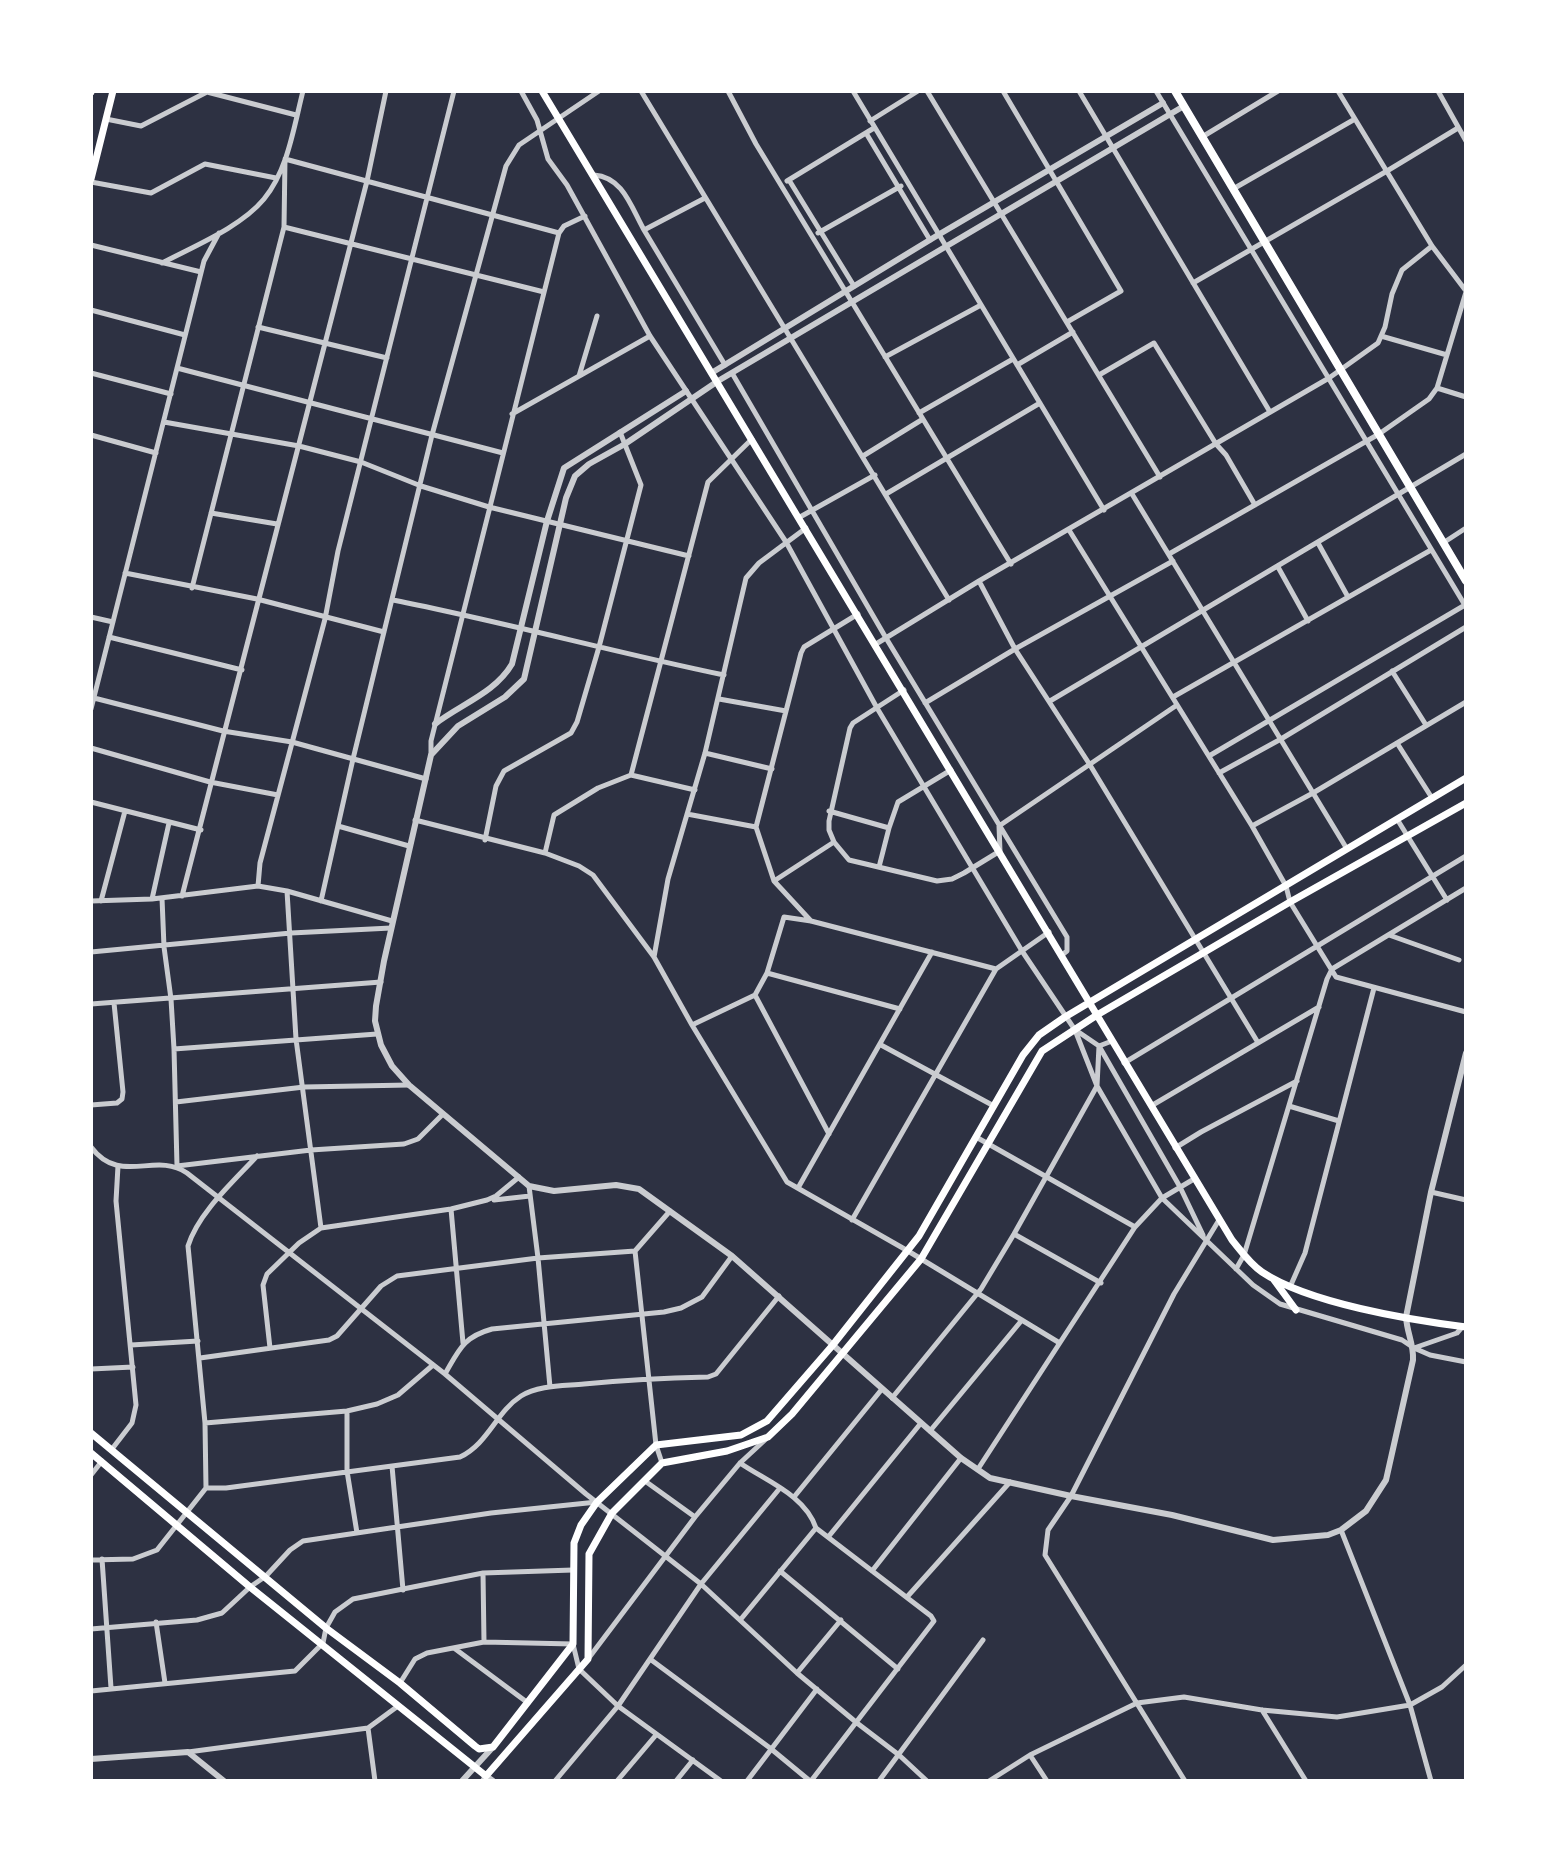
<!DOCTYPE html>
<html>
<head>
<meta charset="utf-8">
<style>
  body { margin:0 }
  #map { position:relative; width:1557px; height:1872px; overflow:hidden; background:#2d3142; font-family:"Golos Text",sans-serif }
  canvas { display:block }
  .frame { position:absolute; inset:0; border:93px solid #fff; pointer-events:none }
</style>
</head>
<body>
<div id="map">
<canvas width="1557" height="1872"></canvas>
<div class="frame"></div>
</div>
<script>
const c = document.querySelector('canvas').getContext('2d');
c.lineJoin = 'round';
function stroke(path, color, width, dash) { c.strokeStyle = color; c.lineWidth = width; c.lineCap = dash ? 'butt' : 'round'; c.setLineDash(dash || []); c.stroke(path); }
const minor = new Path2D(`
  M521,91L537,120L548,159L567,185L650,336L786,542L877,708L1022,951L1075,1030L1097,1086L1162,1198L1253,1285L1280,1304L1402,1340L1414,1348L1457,1333L1463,1326
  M641,91L949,600
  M728,91L756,144L1011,564
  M853,91L1104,510
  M927,91L1160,477
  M1003,91L1121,291L1067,322
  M1079,91L1270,412
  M1156,91L1466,607
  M1338,91L1432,246L1466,291
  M1438,91L1466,141
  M106,119L141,126L207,92L296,115
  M870,121L918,91
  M866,133L930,240
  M1202,137L1278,91
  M594,175C623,177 631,207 644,230L705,198
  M789,180L854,286
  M787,181L874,128
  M91,182L151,193L205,164L276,178
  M1233,189L1355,119
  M284,227L544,292
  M644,230L725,365
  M818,233L901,186
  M91,245L201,272
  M162,263C194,246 241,227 264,199C288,170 294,126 303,91
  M1193,283L1387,171L1458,128
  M91,310L185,335
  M258,327L387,358
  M1381,336L1447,355
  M885,357L981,305
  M1017,365L1073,332
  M177,368L503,453
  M91,373L171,394
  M732,373L886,638L1067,937V951L1062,955
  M1099,375L1154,343L1216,444L1226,455L1255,505
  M579,376L597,316
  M1437,388L1466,397
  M919,413L1013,359
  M512,414L650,336
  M164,422L299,446L361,462L421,486L489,507L689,556
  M91,435L156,453
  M863,456L923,419
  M886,494L1040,403
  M1132,494L1347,849
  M211,513L277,524
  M800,517L875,475
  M1069,530L1252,826L1286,886L1290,902L1336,977L1466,1012
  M1318,543L1348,597
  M1443,543L1466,528
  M1169,554L1379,434L1429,399L1437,388L1466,292
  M1278,567L1308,621
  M125,573L257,599L384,632
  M979,581L1015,649L1090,765L1257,1041
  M192,588L284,227L285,159L559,233
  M393,600C504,622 613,652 724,675
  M91,617L113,622
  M109,637L242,670
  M876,644L979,581L1329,378L1378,343L1385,327L1392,294L1402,270L1432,246
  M1392,671L1426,725
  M904,690L853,723L850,728L829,821V830L834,842L849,860L937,881L952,879L964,873L1000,851L999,826L1177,705
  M1173,697L1431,550
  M94,698L223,731L292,742L426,779
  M719,699L786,711
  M1050,701L1466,454
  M925,703L1015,649L1173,561
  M91,709L204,261L219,233
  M1397,743L1432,798
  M91,748L210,782L278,795
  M705,753L772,769
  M431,755V741L559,233L564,226L585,216
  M1209,756L1465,605
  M1219,773L1281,739L1466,627
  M631,775L695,790
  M91,802L201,830
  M829,811L889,828
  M687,814L756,827
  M1397,819L1447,900
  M415,820L545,853L579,866L593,875L654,957L692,1025L787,1182L908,1251L1058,1342
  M338,826L409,846
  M1252,826L1313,793L1466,702
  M485,840L496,786L504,771L571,733L577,722L599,647L641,485L620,432
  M545,853L554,815L598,788L631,775L708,482L752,439
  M879,867L889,828L898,802L951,770
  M774,881L834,842
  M258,886L260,863L325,619L338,551L454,91
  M287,891L296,1039L321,1228
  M182,896L367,181L386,91
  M162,898L164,947L171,999L174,1049L177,1166L311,1150L404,1144L418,1139L443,1114
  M152,899L169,823
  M91,901L152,899L258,886L287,891L392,921
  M101,901L125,811
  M321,901L353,759L432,435L506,166L519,145L599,91
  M811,921L774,881L756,827L801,653L804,647L858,614
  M1389,935L1459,960
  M91,952L291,933L391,928
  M654,957L668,879L705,753L746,578L759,563L806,528
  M767,973L900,1009
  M755,995L829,1134
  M91,1004L381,982
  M692,1025L755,995L767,973L784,917L811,921L996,969L1049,932
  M1077,1031L1099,1046L1180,1187L1203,1235
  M881,1045L994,1106
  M174,1049L377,1034
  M1124,1063L1466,856
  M176,1102L304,1087L409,1085
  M91,1105L117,1103L122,1099L123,1092L114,1003
  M1151,1106L1319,1007
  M1289,1106L1339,1121
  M976,1137L1135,1227
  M91,1147C120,1186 155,1151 187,1173L445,1374L586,1494L701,1584L797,1673L857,1723L899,1755L927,1781
  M1175,1148L1201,1132L1297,1081
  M529,1186L538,1258L550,1387
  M798,1188L932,952
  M1431,1192L1466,1200
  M494,1200L530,1196
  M451,1209L463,1343
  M852,1220L996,969
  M1014,1234L1101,1283
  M635,1251L656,1445L662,1463
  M1236,1269L1244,1255L1327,979L1332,969L1466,888
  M1290,1287L1305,1253L1374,988
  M131,1345L198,1341
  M270,1348L263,1285L267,1274L299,1243L321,1228L451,1209L487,1200L496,1196L519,1177
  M1414,1348L1430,1355L1466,1362
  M200,1358L329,1340L337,1336L381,1286L397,1276L538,1258L635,1251L670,1211
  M91,1369L133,1367
  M445,1374C459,1350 463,1337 492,1329L664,1312L681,1308L702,1297L732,1256
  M892,1398L981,1289L1014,1234L1097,1086L1099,1046L1112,1041
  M347,1411V1471L357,1533
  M205,1423L347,1411L377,1404L398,1395L433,1365
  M930,1431L1022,1320
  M112,1449L132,1423L136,1405L116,1201L118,1166
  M740,1463C766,1481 805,1495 816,1528L931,1616L934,1621L811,1781
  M392,1466L403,1590
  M978,1469L1135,1227L1162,1198L1194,1179
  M91,1475L102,1461
  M645,1481L695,1517
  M206,1488L205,1423L188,1246C198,1213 234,1181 257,1156
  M794,1497L882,1389
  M1341,1530L1410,1705L1431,1781
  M829,1536L921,1423
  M102,1559L111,1688
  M91,1560L133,1559L157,1550L206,1488H226L460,1457C488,1444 496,1412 521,1396C538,1385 564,1386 584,1384C626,1380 667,1378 708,1377L716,1374L779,1296
  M780,1571L898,1669
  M872,1571L961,1458
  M483,1573L484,1642
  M907,1597L1010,1482
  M741,1619L816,1528
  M156,1622L165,1683
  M91,1629L197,1620L222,1613L250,1587L266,1576L290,1550L303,1541L491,1513L597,1502
  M454,1648L528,1703
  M588,1659L695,1517L740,1463L766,1439
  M650,1659L770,1748L810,1781
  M797,1673L841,1620
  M400,1683L415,1659L427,1653L484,1642L573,1644L579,1669L618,1706L721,1781
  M91,1691L295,1671L323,1643L326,1628L335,1612L353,1599L483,1573L573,1570
  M1262,1710L1306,1781
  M368,1728L375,1781
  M188,1752L368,1728L398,1706
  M1030,1755L1047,1781
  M555,1781L618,1706L701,1584L780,1488
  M617,1781L656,1735
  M676,1781L693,1760
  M747,1781L817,1689
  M879,1781L983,1640
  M989,1781L1030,1755L1137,1703L1184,1697L1262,1710L1337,1717L1410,1705L1442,1687L1466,1665
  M1185,1781L1045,1555L1048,1530L1071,1496L1174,1294L1219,1220`);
const tertiary = new Path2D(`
  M1184,106L718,381L625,444L589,464L575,476L566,498L524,679L505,697L458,726L431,755L384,961L376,1006L375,1021L381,1045L392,1066L409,1085L529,1186L554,1191L616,1185L639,1189L732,1256L961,1458L990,1478L1071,1496L1172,1515L1273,1540L1328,1535L1341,1530L1366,1511L1386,1480L1413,1360C1414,1345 1407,1333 1406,1317L1431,1192L1466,1053
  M713,372L938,235L1163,103
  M435,724C461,704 495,693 512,664L547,521L564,468L686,391
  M91,1759L188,1752L224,1781
  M462,1781L493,1747
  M483,1781L486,1776L493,1781`);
const secondary = new Path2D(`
  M542,91L1232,1240C1241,1251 1250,1264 1262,1272C1308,1303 1410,1320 1466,1327
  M91,92V91
  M91,179L113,91
  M1274,1280L1296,1310
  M91,1433L326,1628L400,1683L475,1746L479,1749L493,1747L573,1644L574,1543L581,1525L597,1502L656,1445L741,1435L767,1421L832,1346L919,1236L1023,1055L1039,1035L1065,1017L1466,778
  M91,1453L250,1587L486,1776L588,1659L589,1554L612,1513L662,1463L727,1451L768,1437L792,1414L921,1259L1042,1051L1097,1015L1290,902L1466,803`);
const primary = new Path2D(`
  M1175,91L1466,581`);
stroke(minor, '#caccd0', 5);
stroke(tertiary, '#caccd0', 6);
stroke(secondary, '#fff', 7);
stroke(primary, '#fff', 8);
</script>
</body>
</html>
